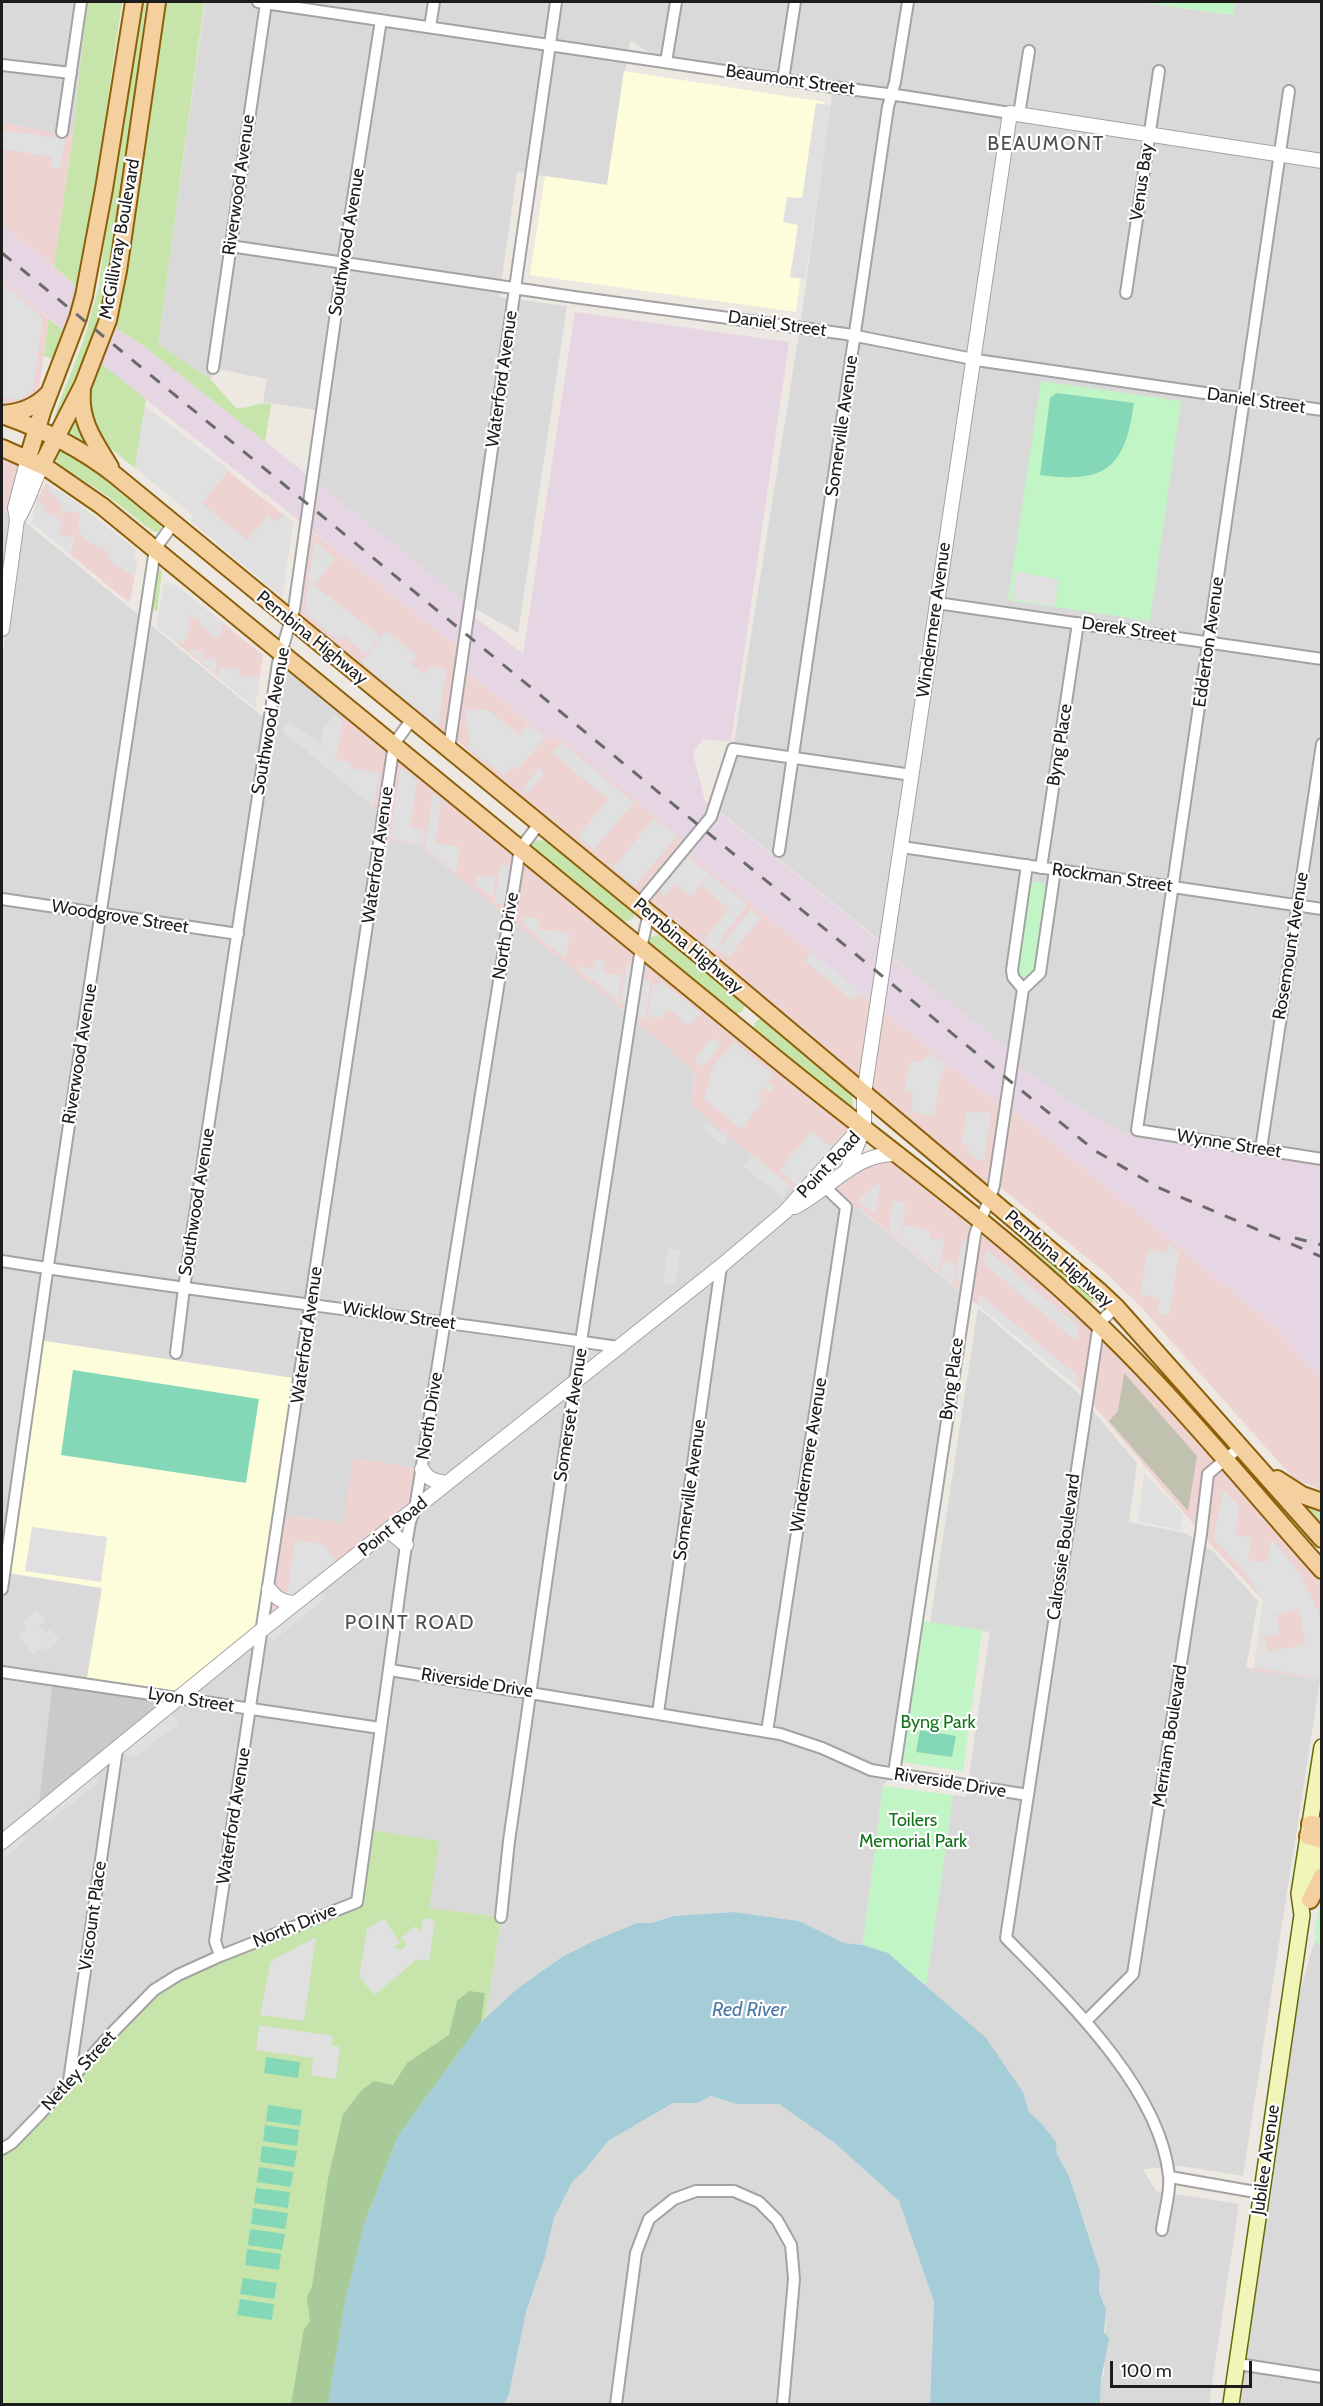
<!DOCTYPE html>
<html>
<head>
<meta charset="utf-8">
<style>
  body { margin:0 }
  #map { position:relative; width:1323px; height:2406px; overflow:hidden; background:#ede9e2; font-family:Cabin,sans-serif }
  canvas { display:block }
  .frame { position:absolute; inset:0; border:3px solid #1c1c1c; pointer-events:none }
  .scale { position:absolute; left:1110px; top:2361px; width:142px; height:27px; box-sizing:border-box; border:3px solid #1c1c1c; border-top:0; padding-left:8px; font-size:18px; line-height:21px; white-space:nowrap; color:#1c1c1c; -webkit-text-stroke:4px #fff; paint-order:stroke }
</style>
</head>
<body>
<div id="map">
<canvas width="1323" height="2406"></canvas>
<div class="frame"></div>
<div class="scale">100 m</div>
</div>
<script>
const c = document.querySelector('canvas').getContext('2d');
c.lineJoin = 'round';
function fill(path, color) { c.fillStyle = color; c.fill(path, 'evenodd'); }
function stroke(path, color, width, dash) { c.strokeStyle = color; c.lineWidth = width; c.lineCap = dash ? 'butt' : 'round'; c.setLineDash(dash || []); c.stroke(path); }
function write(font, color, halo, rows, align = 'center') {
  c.font = font + ' Cabin,sans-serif'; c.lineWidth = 4.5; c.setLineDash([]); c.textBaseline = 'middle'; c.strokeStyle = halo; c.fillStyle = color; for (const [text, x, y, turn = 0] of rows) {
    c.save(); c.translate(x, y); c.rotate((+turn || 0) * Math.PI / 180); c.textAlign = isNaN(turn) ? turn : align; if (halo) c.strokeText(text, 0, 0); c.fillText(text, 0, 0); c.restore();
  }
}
const residential = new Path2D(`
  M2,2H87L73,136L2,123Z
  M205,2H1139L1233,15L1235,2H1321V1159L1137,1130L1123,1134L1078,1107L1012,1061L950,1003L885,951L886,945L715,808L733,749L800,327L833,87L666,62L630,41L607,185L517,172L499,297L567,306L518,633L469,605L313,480L322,411L263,402L267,379L213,368L211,380L158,344Z
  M2,511L7,512L17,520L2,629Z
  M24,521L269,722L280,652L344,705L334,774L383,815L380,839L419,845L631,1017L695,1072L691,1105L801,1195L822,1189L858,1208L964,1295L894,1773L883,1786L863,1945L844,1943L799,1921L734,1912L673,1916L652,1923H637L591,1942L562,1957L518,1988L486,2017L501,1917L429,1908L438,1841L367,1829L357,1902L2,2149V659ZM280,1514L343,1523L38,1812L86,1684L102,1588L4,1573Z
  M978,1308L1076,1391L1137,1463L1129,1522L1185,1533L1214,1552L1258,1601L1246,1668L1320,1680L1243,2176L1181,2166L1143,2169L1156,2191L1239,2204L1209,2404H1100L1101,2380L1104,2374L1106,2308L1099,2292L1100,2271L1093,2249L1069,2176L1057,2154L1056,2142L1043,2125L1029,2112L1023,2092L926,1985L953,1795L966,1797L990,1632L930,1623Z
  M1314,1942L1322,1945L1321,2404H1231L1280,2065Z
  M711,2096L736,2104H779L836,2144L899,2201L934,2302L930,2404H504L509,2394L526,2312L545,2257L554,2218L572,2182L586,2169L608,2141L673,2103H698Z`);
const commercial = new Path2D(`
  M2,123L73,136L54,267L2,224Z
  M2,280L49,319L39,388L30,408L2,414Z
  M145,406L293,522L282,597L191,521L194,516Z
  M2,448L28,458L17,520L7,512L2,511Z
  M46,483L73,500L136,550L134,553L137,562L131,598L128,602L32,523L36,501Z
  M306,527L462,650L449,748L294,619Z
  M164,583L177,586L263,655L255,708L157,627Z
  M464,670L553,741L558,735L684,840L644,889L636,893L562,833L454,738Z
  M344,705L864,1127L801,1195L691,1105L695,1072L631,1017L419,845L380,839L383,815L334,774Z
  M684,849L1005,1110L991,1200L638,905Z
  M1010,1107L1274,1326L1321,1380V1490L1293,1478L1140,1306L1108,1275L999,1186Z
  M886,1146L1088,1314L1321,1577V1680L1251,1670L1254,1667L1263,1600L1211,1545L1078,1387L859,1208L846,1207L830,1194L840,1174L867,1153Z
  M353,1458L422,1469L415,1509L263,1629L280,1514L343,1523Z`);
const industrial = new Path2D(`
  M2,224L80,289L69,334L2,280Z
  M575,312L789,342L731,742L703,739L693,753L705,801L886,946V951L897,961L1014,1052L1005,1110L684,849L688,844L558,735L553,741L460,666L462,650L99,362L113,326L145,347L382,534L469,605L468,612L523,654Z
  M1017,1064L1078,1107L1123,1134L1137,1130L1321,1159V1380L1274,1326L1010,1107Z`);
const education = new Path2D(`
  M624,71L824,102L796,312L530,275L545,176L607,185Z
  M38,1340L300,1379L263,1629L180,1698L86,1684L102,1588L4,1572Z`);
const religious = new Path2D(`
  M53,1679L180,1698L38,1813Z`);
const construction = new Path2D(`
  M1124,1373L1197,1456L1188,1511L1109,1421L1118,1411Z`);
const grass = new Path2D(`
  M87,2H122L80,289L54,267L73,136Z
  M169,2H203L204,4L158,344L211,380L236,408C252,409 258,401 271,404L265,442L145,347L113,326L164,7Z
  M140,4H146L141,41L140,66L108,293L86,365L56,421L54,417L84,339L99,287L109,200Z
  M49,319L69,334L54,359L44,356Z
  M99,362L146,399L135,468C120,456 93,437 88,417C83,402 94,376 99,362Z
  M77,411L91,447L68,435Z
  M59,449C95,465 125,494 155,519L161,525L160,530L157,532L151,530L108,496L62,467L54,458Z
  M159,569L162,572L157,612L151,607L156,572Z
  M542,840L549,842L634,911V917L628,921L619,920L530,847L533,841Z
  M658,935L666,937L743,1001L744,1006L742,1012L734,1014L647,943L648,938Z
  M760,1019H764L849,1089L853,1100L852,1108L850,1109L754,1030L755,1022Z
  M999,1224L1073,1279L1093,1297L1091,1305L998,1226Z
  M1172,1385L1181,1393L1229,1448H1225L1171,1386Z
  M1300,1503L1321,1507V1526Z
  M367,1829L439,1841L429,1908L501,1917L486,2017L398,2136L365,2222L345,2302L328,2404H2V2149L154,1990L357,1902Z`);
const forest = new Path2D(`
  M469,1991L485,1993L481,2022L398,2136L365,2222L345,2302L328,2404H291L304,2329L310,2322L307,2297L312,2287L328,2179L343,2114L362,2090L374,2081L393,2085L407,2063L449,2035L457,2001Z`);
const park = new Path2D(`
  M1139,2H1235L1233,15Z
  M1041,381L1181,401L1150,621L1008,600Z
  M1038,881L1044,884L1046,891L1034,972L1027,979H1024L1017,973L1029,886L1033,882Z
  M922,1621L982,1630L963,1771L902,1762Z
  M883,1786L953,1795L926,1985L887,1953L863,1945Z
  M1321,1897L1322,1945H1321L1314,1942L1317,1934H1314Z`);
const pitch = new Path2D(`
  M1057,393L1134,403C1125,468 1106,484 1040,475L1050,398Z
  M73,1370L259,1399L246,1483L61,1455Z
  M920,1730L956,1736L952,1757L916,1752Z
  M266,2057L300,2062L298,2078L264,2073Z
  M268,2105L302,2110L300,2126L266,2121Z
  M265,2125L299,2130L297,2146L263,2141Z
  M262,2146L297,2151L294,2167L260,2162Z
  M259,2167L293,2172L291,2187L257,2182Z
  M256,2188L290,2192L288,2208L254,2203Z
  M253,2208L288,2213L285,2229L251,2224Z
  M250,2229L285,2234L282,2250L248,2245Z
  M247,2249L281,2254L279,2270L245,2265Z
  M243,2278L277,2283L274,2299L240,2294Z
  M240,2299L274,2304L272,2320L237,2315Z`);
const parking = new Path2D(`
  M816,103L831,106L805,279L790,277L798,225L783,222L787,197L802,198Z
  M2,130L65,139L60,169L51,168L52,157L2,149Z
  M2,284L40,315L42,323L33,390L19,400L2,397Z
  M145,406L229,470L202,503L247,540L268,515L276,522L284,514L293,522L282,597L191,521L194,516L135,468Z
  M50,485L73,500L136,550L134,553L137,562L134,576L107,559L109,553L84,539L78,529L80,513L61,510L60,501L48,491Z
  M36,501L45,506L43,511L61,520L59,534L74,538L71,555L32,523Z
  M315,541L335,559L314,585L380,636L365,655L344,636L339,641L304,612Z
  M1016,572L1059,579L1055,606L1012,599Z
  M164,583L177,586L223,623L220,638L215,637L200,625L199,619L190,618L187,615L189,624L188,637L182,643H177L157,627Z
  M386,631L417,656L411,664L424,674L431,665L446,670L438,727L361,663Z
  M187,649L202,652V658L217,660L215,674Z
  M219,667L239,670V675L260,678L255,708L218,677Z
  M467,709L488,710L519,734L528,723L545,737L517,771L511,766L504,775L470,749L466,717Z
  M334,714L342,721L335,763L336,760L351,762L350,768L379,773L374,806L313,757L321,746L323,728Z
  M290,721L321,745L313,756L282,731Z
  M561,742L634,802L594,850L578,836L608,799L552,753Z
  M401,767L417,780L410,828L425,830L423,847L420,844L390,838Z
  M539,768L544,773L528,793L522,789Z
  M433,793L441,800L435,843L460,847L456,873L425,848Z
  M654,818L677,836L635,886L613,868Z
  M688,856L710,874L691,897L675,883L664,897L660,891Z
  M501,864L512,866L506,904L494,903Z
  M477,875L495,877L493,897L476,885Z
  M711,875L748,905L725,933L715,951L703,942L729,909L702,886Z
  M751,909L761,918L729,957L723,952L722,954L717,950Z
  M524,917L540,919L539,929L570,933L566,959L523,924Z
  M812,953L860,992L853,1001L805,961Z
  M596,960L605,961L604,973L621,975L618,1001L575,966L594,969Z
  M627,963L634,965L627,1004L620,1002Z
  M644,979L651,980L645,1019L637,1018Z
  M662,982L700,1013L689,1026L669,1009L661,1018L648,1016L653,984L659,985Z
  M712,1037L721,1045L703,1067L694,1060Z
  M734,1042L774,1075L768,1082L774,1087L770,1092L764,1087L757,1096L763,1101L741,1129L704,1099L713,1067Z
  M929,1053L947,1066L941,1073L934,1116L918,1114L911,1108L913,1093L905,1092L910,1061L921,1062Z
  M966,1112L991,1113L984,1161L977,1160L966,1151L970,1145L962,1144Z
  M707,1122L729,1139L724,1146L702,1128Z
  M811,1131L833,1149L800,1184H794L779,1171Z
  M752,1156L791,1186L782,1197L744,1167Z
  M880,1183L875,1214L857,1201Z
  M893,1201L906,1203L900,1240L889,1230Z
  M904,1225L931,1231L930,1238L944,1240L939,1271L901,1241Z
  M962,1240L972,1241L965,1283L955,1281Z
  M1169,1243L1179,1252L1169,1315L1157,1313L1160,1298L1140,1295L1148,1250L1167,1253Z
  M668,1248L681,1250L675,1285L663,1283Z
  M986,1249L1079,1326L1076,1341L984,1264Z
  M943,1262L956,1264L953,1284L941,1274Z
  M980,1295L1078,1376L1076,1386L978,1305Z
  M1144,1473L1183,1514L1181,1530L1138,1522Z
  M1225,1491L1239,1506L1235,1535L1252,1538L1248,1560L1267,1563L1271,1539L1299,1572L1321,1618L1320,1679L1254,1667L1263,1600L1246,1574L1214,1538L1222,1494ZM1299,1609L1306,1644L1268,1652L1264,1637L1280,1633L1276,1614Z
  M32,1527L107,1537L101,1582L25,1571Z
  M295,1540L323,1544L342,1569L319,1588L326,1598L274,1640L260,1634L307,1596L300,1588L290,1595L287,1593Z
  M37,1610L45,1621L39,1626L45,1633L51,1629L59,1640L45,1651L42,1647L33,1654L18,1634L27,1628L22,1621Z
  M170,1712L179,1723L134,1758L120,1753Z
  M90,1772L99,1782L50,1821L35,1816Z
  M18,1830L26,1840L2,1860V1843Z
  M384,1918L400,1943L393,1947L401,1950L407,1945L401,1938L415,1926L420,1932L423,1918L435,1920L429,1961L417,1959L375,1995L359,1977L367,1929Z
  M316,1937L304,2021L260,2015L271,1961Z
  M259,2025L333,2036L332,2046L340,2047L336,2079L311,2075L313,2058L256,2050Z`);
const water = new Path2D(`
  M734,1912L799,1921L844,1943L863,1945L888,1953L986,2038L1023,2092L1029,2112L1043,2125L1056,2142L1057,2154L1069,2176L1100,2271L1099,2292L1106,2309L1104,2332L1109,2339L1101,2380L1100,2404H930L934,2302L899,2201L836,2144L779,2104H736L711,2096L698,2103H673L608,2141L586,2169L572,2182L554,2218L545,2257L526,2312L509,2394L504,2404H328L345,2302L365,2222L398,2136L481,2022L518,1988L562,1957L591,1942L637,1923H652L673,1916Z`);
const minor = new Path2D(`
  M258,2L833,87L903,96L1010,113
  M430,27L434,2
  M666,62L676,2
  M2,65L71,73
  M783,80L795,2
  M1289,91L1137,1130L1322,1159
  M1019,115L1029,51
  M62,132L81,2
  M230,246L574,297L846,334L983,361L1322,410
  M1126,293L1159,71
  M213,368L266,3
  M937,603L1322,659
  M449,749L556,2
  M902,847L1322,909
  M779,851L888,107L895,82L908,2
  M1041,868L1078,623
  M2,899L238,934
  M638,905L711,817L733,749L912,775
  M1023,989L1013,977L1012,970L1027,865
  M1261,1149L1322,744
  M2,1261C206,1294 413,1316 618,1347
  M176,1353L184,1288L278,663L294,609L343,263L381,20
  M2,1589L46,1279L155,549L173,524
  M390,1670L780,1734L822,1748L871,1770L1028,1795L1006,1938C1065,1998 1160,2088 1169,2176C1171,2192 1164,2213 1162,2230
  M2,1672L380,1728
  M658,1713L721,1266
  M767,1732L846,1207L825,1187
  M894,1773L975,1235C980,1217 990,1203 994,1185L1023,989L1040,973L1055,870
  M1028,1795L1099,1323L1116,1307
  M501,1917L509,1841L575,1381L641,948L649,913
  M220,1956L215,1941L394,744L412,719
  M1086,2021L1133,1974L1201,1534L1208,1474L1240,1447
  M69,2081L117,1749
  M2,2149L12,2143L41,2113L112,2033L154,1990L178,1975L220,1956L357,1902L406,1545L410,1522L415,1509L520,849L539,824
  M1170,2177L1261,2193
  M1238,2364L1322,2377
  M616,2404L636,2253L649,2219L674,2199L696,2191H734L759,2202L777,2220L791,2245L794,2279L783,2404`);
const tertiary = new Path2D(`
  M17,520C28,503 33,483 42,465
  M2,629L17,520L15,508L28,458
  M847,1171L864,1127V1094L1010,113L1322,161
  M795,1207C830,1189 855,1152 898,1154
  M422,1469C428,1480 435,1481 447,1483
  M388,1530L406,1545
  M269,1589C277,1599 283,1603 296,1603
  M2,1842L263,1629L721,1266L785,1212L852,1137L863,1128`);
const secondary = new Path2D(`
  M1311,1893L1322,1830
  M1231,2404L1302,1915L1299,1894L1322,1747`);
const primary = new Path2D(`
  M82,391C79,421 95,442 110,467
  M2,414C19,413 36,407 48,394
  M2,415C42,429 81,448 115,475L701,956L1099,1291L1116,1307L1322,1539
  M2,448L47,468L102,506C322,687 543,867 763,1048C872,1138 989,1220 1091,1317C1174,1395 1246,1485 1322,1570
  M28,458L42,412L78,318L84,296L104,189L134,2
  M42,465L83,385L108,320L118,271L157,2
  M1277,1479L1302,1495L1322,1502
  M1310,1824L1322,1826
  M1308,1836L1322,1840
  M1310,1900L1322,1876`);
const rail = new Path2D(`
  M2,253L1094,1150L1157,1187L1322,1257
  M1295,1238L1322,1245`);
const streetNames = [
  ["Beaumont Street",790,80,8],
  ["Venus Bay",1142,182,-82],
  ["Riverwood Avenue",239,185,-82],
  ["McGillivray Boulevard",120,239,-80],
  ["Southwood Avenue",347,242,-81],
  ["Daniel Street",777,324,8],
  ["Waterford Avenue",502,379,-82],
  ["Daniel Street",1256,401,8],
  ["Somerville Avenue",842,426,-82],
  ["Windermere Avenue",934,620,-82],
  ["Derek Street",1129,630,8],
  ["Pembina Highway",312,638,39],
  ["Edderton Avenue",1209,642,-82],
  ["Southwood Avenue",271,721,-80],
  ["Byng Place",1060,745,-81],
  ["Waterford Avenue",378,855,-82],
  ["Rockman Street",1112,878,8],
  ["Woodgrove Street",120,917,9],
  ["North Drive",506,936,-81],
  ["Pembina Highway",688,946,40],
  ["Rosemount Avenue",1291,946,-81],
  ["Riverwood Avenue",80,1054,-81],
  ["Wynne Street",1229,1144,9],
  ["Point Road",829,1165,-47],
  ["Southwood Avenue",197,1202,-81],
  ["Pembina Highway",1059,1259,41],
  ["Wicklow Street",399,1316,8],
  ["Waterford Avenue",307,1335,-82],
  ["Byng Place",952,1379,-82],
  ["Somerset Avenue",571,1415,-81],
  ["North Drive",430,1416,-81],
  ["Windermere Avenue",809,1455,-81],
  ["Somerville Avenue",690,1490,-82],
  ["Point Road",393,1527,-39],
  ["Calrossie Boulevard",1064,1547,-82],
  ["Riverside Drive",477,1683,9],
  ["Lyon Street",191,1700,9],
  ["Merriam Boulevard",1170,1736,-81],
  ["Riverside Drive",950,1783,9],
  ["Waterford Avenue",234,1816,-81],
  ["Viscount Place",93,1916,-82],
  ["North Drive",295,1926,-22],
  ["Netley Street",79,2071,-48],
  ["Jubilee Avenue",1266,2160,-82]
];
const parkNames = [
  ["Byng Park",938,1723],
  ["Toilers",913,1821],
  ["Memorial Park",913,1842]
];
const neighbourhoodNames = [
  ["BEAUMONT",1046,144],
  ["POINT ROAD",410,1623]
];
const waterNames = [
  ["Red River",749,2010]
];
fill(residential, '#dad9d9');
fill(commercial, '#edd3d2');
fill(industrial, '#e6d5e2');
fill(education, '#fdfddc');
fill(religious, '#cacaca');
fill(construction, '#c1c1af');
fill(grass, '#c7e4ab');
fill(forest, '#a8ca99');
fill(park, '#c1f5c5');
fill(pitch, '#85d8b7');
fill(parking, '#e0e0e0');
fill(water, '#a5cdd8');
stroke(minor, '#a3a3a3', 14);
stroke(tertiary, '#a3a3a3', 16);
stroke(secondary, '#616b0b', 18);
stroke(primary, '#8b6009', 20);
stroke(minor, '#fff', 10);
stroke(tertiary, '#fff', 14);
stroke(secondary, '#f2f5b8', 15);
stroke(primary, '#f5d09f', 16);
stroke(rail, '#6a6a6a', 3, [12, 12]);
write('18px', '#1c1c1c', '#fff', streetNames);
write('18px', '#12721a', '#fff', parkNames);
c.letterSpacing = '1.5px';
write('20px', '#4f4f4f', '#fff', neighbourhoodNames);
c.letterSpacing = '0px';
write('italic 20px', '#4f7aa5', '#fff', waterNames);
</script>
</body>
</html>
